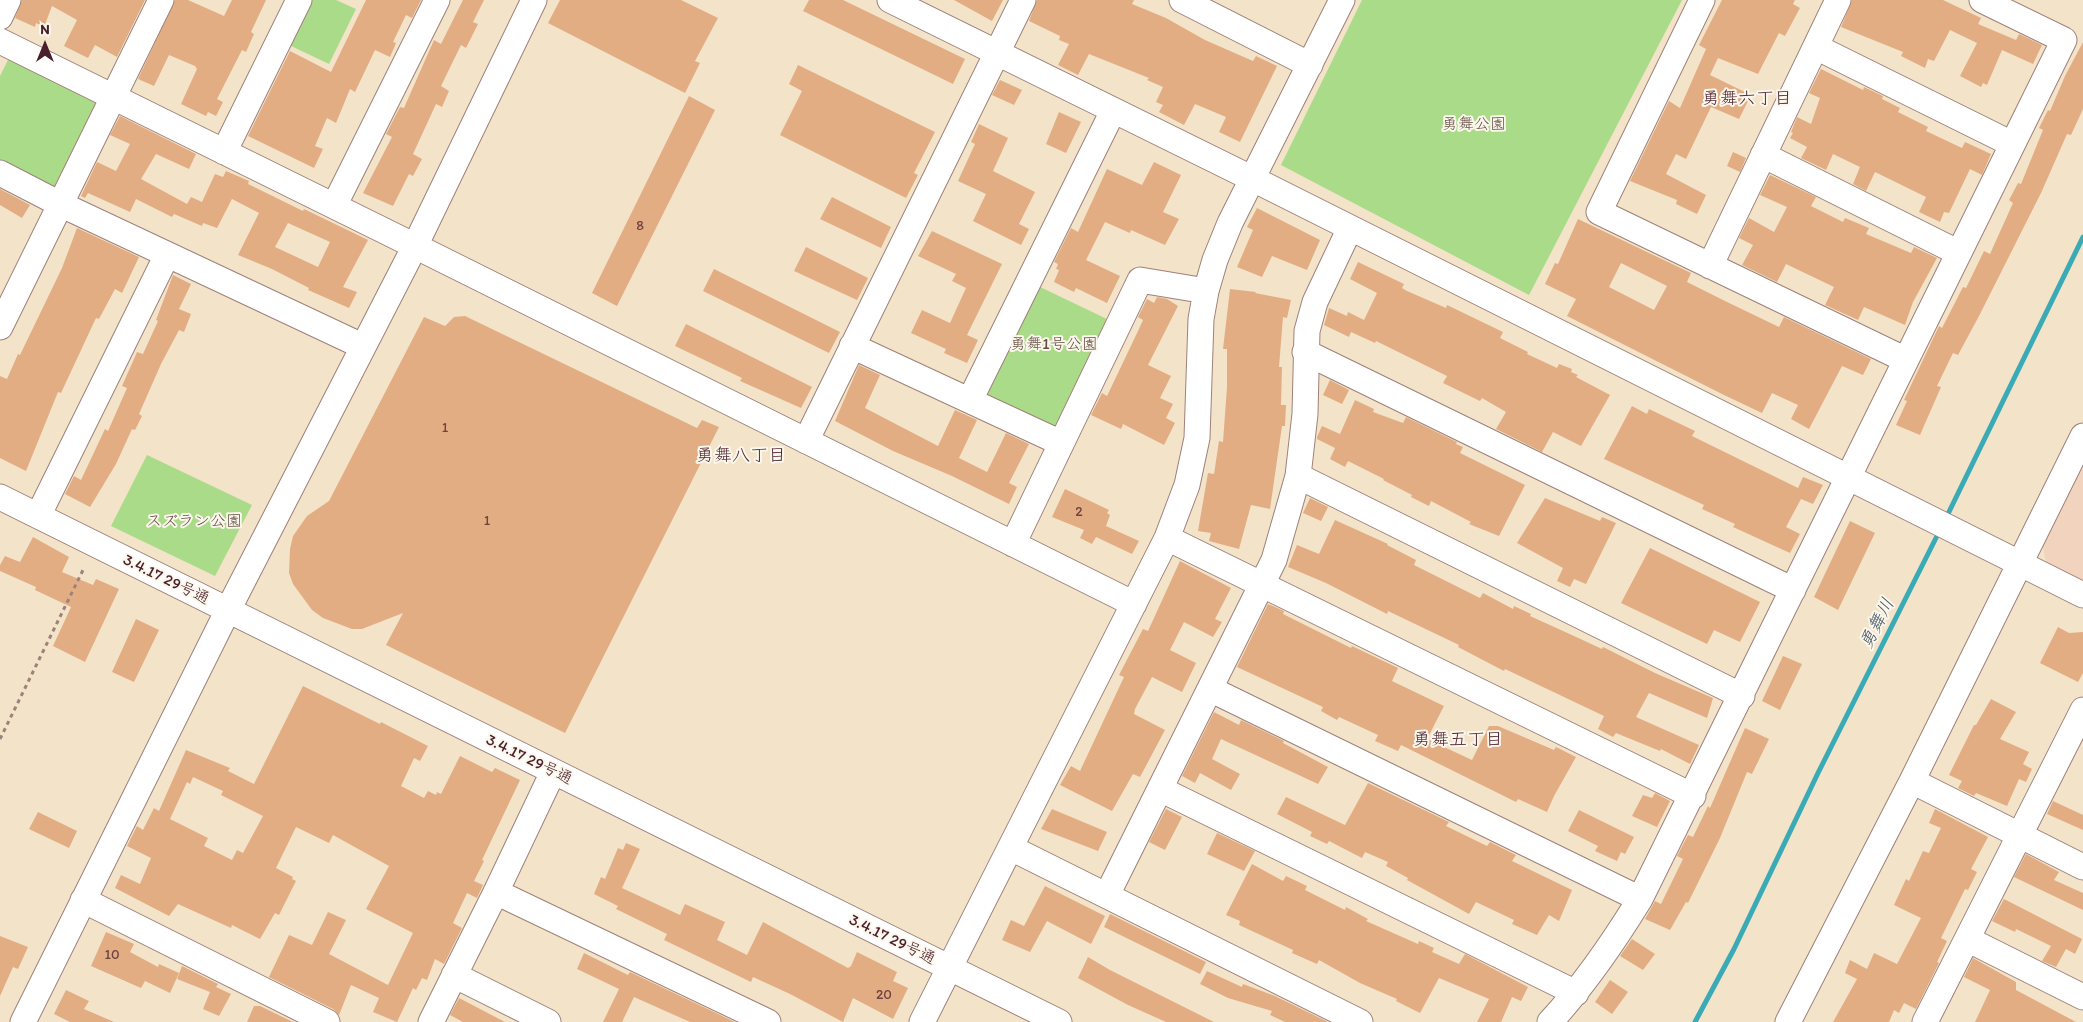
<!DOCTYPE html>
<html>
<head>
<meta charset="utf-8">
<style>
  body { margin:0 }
  #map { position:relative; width:2083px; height:1022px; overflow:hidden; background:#f3e3c8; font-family:Itim,sans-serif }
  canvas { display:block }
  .north { position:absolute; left:20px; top:20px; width:50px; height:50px; -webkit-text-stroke:4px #fbf7ec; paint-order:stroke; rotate:0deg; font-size:14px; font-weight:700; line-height:20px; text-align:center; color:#4a1f2b }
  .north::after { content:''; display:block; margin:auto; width:18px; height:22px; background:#4a1f2b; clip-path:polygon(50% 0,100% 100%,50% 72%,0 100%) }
</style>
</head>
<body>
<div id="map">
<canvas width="2083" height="1022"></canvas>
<div class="north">N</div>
</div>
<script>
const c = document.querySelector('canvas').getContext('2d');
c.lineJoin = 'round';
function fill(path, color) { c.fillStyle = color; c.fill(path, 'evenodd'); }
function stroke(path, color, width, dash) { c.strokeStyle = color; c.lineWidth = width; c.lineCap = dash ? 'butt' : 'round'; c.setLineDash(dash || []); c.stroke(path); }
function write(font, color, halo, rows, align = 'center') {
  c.font = font + ' Itim,"Klee One",sans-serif'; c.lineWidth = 4; c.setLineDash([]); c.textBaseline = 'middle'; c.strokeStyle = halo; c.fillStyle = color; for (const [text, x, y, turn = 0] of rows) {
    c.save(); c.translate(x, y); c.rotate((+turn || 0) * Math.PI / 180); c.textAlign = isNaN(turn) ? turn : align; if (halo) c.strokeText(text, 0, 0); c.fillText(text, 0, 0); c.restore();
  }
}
const built = new Path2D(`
  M2083,459V581L2046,563L2042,542Z`);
const green = new Path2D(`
  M311,0H336L356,9L329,64L289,45Z
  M1362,0H1682L1529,295L1281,165Z
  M10,56L99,100L54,188L0,160V76Z
  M1038,286L1109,320L1057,429L987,396Z
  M147,455L252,505L215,576L111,526Z`);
const stream = new Path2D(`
  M1946,518L2083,237
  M1695,1022L1734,949L1818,773L1940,530`);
const building = new Path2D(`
  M22,0H145L117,57L95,45L88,58L64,46L77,20L52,6L44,27L36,23L35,27L15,18Z
  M175,0H188L224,16L232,0H266L251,32L254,34L246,52L242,50L217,99L223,102L216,116L208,112L206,116L181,104L197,69L195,66L169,55L154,86L138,79Z
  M366,0H421L412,18L406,15L393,42L396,43L390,57L375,50L355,92L350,89L336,123L327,118L315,146L323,149L314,168L248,136L290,51L331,72Z
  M463,0H484L473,22L478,24L466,48L461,45L441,86L449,91L442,107L436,104L413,154L422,159L413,176L409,174L393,206L363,193L392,137L386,134L400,107L404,108L434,40L441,44Z
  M560,0H681L718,18L695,61L700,63L685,93L548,23Z
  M809,0H843L965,59L953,84L803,11Z
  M954,0H1003L992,21Z
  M1037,0H1134L1132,4L1166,18L1205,40L1253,61L1256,56L1277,66L1240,142L1219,132L1226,117L1195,104L1184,125L1159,112L1163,105L1156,102L1163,87L1147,80L1149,78L1089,54L1078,75L1058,65L1069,44L1059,40L1060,36L1029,21Z
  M1722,0H1795L1793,4L1800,8L1785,36L1779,33L1758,74L1718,58L1710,75L1751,95L1739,119L1711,107L1686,159L1676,154L1666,174L1706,195L1697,214L1676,204L1677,200L1630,181L1669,101L1680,108L1706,49L1699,45Z
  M1852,0H1943L1981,18L1978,24L2016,40L2019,34L2042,45L2033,64L2002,50L1987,85L1983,83L1981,87L1960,76L1977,43L1950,30L1934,61L1928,59L1925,68L1901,56L1903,52L1841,27Z
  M2083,42V109L2071,135L2067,134L2041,193L1979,316L1958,355L1953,353L1937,386L1941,387L1920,435L1896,425L1907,401L1904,400L1939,326L1942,328L1963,287L1966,288L1984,251L1990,254L2013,203L2009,200L2018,183L2021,184L2043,130L2039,128L2048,110L2050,111L2065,76Z
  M798,65L935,132L914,173L918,175L906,198L780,135L802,91L789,84Z
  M1821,69L1863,90L1864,87L1883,96L1882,99L1900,108L1898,112L1928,127L1926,131L1962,148L1965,142L1991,154L1982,175L1970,169L1949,213L1944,212L1940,222L1919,212L1926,197L1875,172L1866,191L1853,184L1860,167L1833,154L1826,170L1801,158L1807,147L1790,138L1793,133L1791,132L1797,117L1811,124L1820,98L1809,93Z
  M1000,80L1022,90L1014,105L992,95Z
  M689,96L715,110L617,306L592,293Z
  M1059,112L1081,122L1066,153L1046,144Z
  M120,116L196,154L189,169L156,154L141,179L187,204L191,197L202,202L215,174L223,177L226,171L249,181L248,184L303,211L304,209L368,240L343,287L357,292L349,308L308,290L309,288L272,269L238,255L259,213L232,199L217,228L203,223L202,226L174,214L172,217L136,199L130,212L88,193L85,198L81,196L97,162L116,171L130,144L110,135ZM288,223L330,242L318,267L275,247Z
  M979,124L1008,138L993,171L1035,192L1019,224L1029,229L1021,245L973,221L986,194L958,181L975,144L971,142Z
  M1733,152L1746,158L1740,172L1727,166Z
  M1154,162L1181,175L1163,212L1179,219L1165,245L1131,230L1130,233L1105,222L1086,260L1120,276L1107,303L1076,288L1074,292L1054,282L1059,270L1056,269L1058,264L1054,262L1071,228L1078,232L1107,169L1142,185Z
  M1770,175L1816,197L1811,206L1843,222L1845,218L1869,228L1866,234L1911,253L1914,247L1937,258L1913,302L1905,325L1864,307L1858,320L1825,305L1834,287L1786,264L1777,282L1742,265L1753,245L1739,238L1749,218L1774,232L1787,207L1760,195Z
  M0,189L30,205L22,218L0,205Z
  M832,197L891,227L881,248L820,219Z
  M1257,208L1320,240L1307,270L1272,256L1262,277L1237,267L1253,230L1247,227Z
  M1578,219L1691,273L1687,282L1725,301L1779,327L1784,317L1871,359L1863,375L1842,366L1809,429L1791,419L1798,405L1772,393L1762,413L1724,395L1567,316L1576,299L1545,284L1555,263L1558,264ZM1621,263L1667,286L1654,310L1609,287Z
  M77,228L139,257L122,293L115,289L99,319L96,318L61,393L58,392L26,471L0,458V376L7,379L18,354L20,355L62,268Z
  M932,231L1002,264L967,335L978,340L967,363L944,353L946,349L911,333L922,310L950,323L966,288L952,281L956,274L918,256Z
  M806,247L868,278L857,300L794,271Z
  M1358,262L1404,284L1402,288L1407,291L1446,308L1447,305L1503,332L1500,338L1528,352L1527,354L1557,368L1559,364L1572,369L1571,372L1578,375L1576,377L1610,395L1581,446L1553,432L1542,452L1496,429L1506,412L1482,398L1480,401L1443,383L1447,376L1376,341L1375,343L1351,332L1349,337L1324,325L1329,308L1347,316L1348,312L1364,320L1377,293L1350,279Z
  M714,269L840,332L829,353L703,291Z
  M173,275L191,284L179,309L191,314L184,332L179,330L161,364L139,414L142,416L135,430L132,429L116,464L90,507L65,494L74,476L81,480L105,429L108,431L127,388L122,386L134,359L137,352L143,354L158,321L156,320Z
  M1230,289L1256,292L1255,293L1291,300L1287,318L1283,317L1279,367H1282L1281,405H1286L1285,426H1282L1270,509L1251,505L1239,549L1209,541L1211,533L1198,531L1208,473L1214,474L1219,441L1223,442L1227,387V349H1223Z
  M1157,297L1167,299L1178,306L1148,365L1171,376L1160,398L1173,404L1166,418L1175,423L1164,445L1123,424L1121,429L1091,415L1102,393L1107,396L1138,331L1143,320L1138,317L1147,299L1154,303Z
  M465,316L697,428L702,420L719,427L565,733L386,645L403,613L362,629H352L323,618L312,610L293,584L289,573L290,549L293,536L307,516L329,501L424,317L445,326L454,317Z
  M686,324L812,387L801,408L740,381L742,378L675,346Z
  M859,365L880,375L865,408L938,446L955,410L977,420L959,458L987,472L1006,433L1029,444L1009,483L1017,487L1009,504L952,476L893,451L835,421Z
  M1330,380L1349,390L1342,404L1323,395Z
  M1355,400L1374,409L1373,412L1403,423L1406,417L1457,442L1456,444L1463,447L1460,453L1525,485L1499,536L1469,524L1471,522L1431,501L1429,506L1411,497L1412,495L1383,480L1384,479L1348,461L1345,467L1330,459L1335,448L1317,439V437L1322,426L1340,434Z
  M1632,406L1647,414L1649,409L1695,431L1692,436L1798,488L1803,477L1823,485L1813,504L1801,499L1786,527L1800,534L1790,553L1733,527L1735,524L1702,509L1704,505L1604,459Z
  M1065,489L1109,510L1107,513L1110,515L1106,526L1139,541L1132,554L1096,537L1092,544L1080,538L1084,530L1052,517Z
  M1310,498L1328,507L1321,521L1303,513Z
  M1545,498L1600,521L1602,517L1616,523L1586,584L1574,579L1570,587L1557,581L1563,568L1517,543Z
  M1335,520L1388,544L1387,545L1416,560L1414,565L1480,598L1483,593L1513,609L1514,606L1531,614L1530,616L1574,636L1602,649L1603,647L1655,673L1713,698L1707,718L1649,693L1636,717L1699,745L1690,764L1661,749L1660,751L1616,733L1613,737L1598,729L1604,716L1505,669L1504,671L1458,647L1459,645L1388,611L1387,614L1326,583L1288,567L1297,545L1319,554Z
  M1850,521L1875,533L1838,610L1814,597Z
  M33,537L69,557L62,572L93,585L96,579L119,589L85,662L53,646L71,607L35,590L36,587L0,571V565L5,556L20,562Z
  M1650,548L1760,602L1740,642L1714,630L1707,644L1621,603Z
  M1180,561L1231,588L1215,619L1222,622L1213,637L1184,622L1170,650L1196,663L1182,692L1152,677L1135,709L1134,714L1165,730L1140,777L1133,774L1112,811L1060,785L1071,766L1080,771L1124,677L1119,675L1143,629L1148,631Z
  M1268,604L1284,611L1283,614L1351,648L1352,646L1398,668L1392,681L1444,706L1427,739L1472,760L1489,726H1498L1554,750L1556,747L1576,757L1554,796L1547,812L1518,799L1516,802L1401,745L1398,751L1375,741L1378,735L1339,717L1337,720L1321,711L1323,707L1237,667Z
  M136,619L159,630L134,682L112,672Z
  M2058,627L2069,633L2083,632V673L2078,682L2040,663Z
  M1783,656L1802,664L1780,710L1762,701Z
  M303,686L380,724L381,722L428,746L420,761L414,758L401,786L424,798L428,791L436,795L437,792L441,794L460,756L492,772L495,768L520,780L482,860L484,861L474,881L483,885L477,898L467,893L453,923L462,928L444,964L435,959L427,980L422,978L416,990L413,988L397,1022L373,1012L379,998L351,985L339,1015L333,1009L269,977L289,935L312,945L328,912L346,920L329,954L388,985L413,933L366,909L389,866L333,835L329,843L296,827L276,868L293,877L292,879L296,881L279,915L275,913L260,939L232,925L231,928L178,904L169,916L115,888L121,875L140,884L151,858L127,846L137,826L143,830L154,808L159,811L186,750L230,768L228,771L254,784ZM193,777L223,791L221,795L263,816L243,853L237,850L232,860L204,846L208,838L170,819L187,782L190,784Z
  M1991,699L2016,712L2000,739L2029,752L2023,764L2032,769L2026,782L2019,779L2007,806L1976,793L1974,796L1958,788L1962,781L1949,775L1974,725H1976Z
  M1214,712L1239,725L1241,720L1284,741L1283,743L1328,767L1318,784L1221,739L1212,759L1240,774L1231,790L1200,773L1195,783L1182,776Z
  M1745,728L1769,739L1752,774L1747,772L1720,838L1688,903L1686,902L1670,930L1645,919L1655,901L1661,904L1683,859L1677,856L1688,835L1693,837L1708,806L1710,808Z
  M1368,783L1449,822L1446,826L1487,846L1490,842L1516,855L1512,861L1572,890L1559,921L1549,915L1537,935L1512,924L1514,920L1476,902L1469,914L1407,880L1408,878L1386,866L1388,862L1365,852L1362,858L1329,841L1327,844L1310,836L1312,832L1277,814L1286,797L1345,825Z
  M1655,793L1670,801L1657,827L1632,816L1643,795L1652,798Z
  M2053,801L2083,815V830L2047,814Z
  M1052,809L1107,832L1098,851L1041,829Z
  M1166,809L1182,817L1165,850L1149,842Z
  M1935,809L1988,837L1971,869L1977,872L1968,890L1965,889L1941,938L1947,941L1937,962L1939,963L1916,1009L1904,1003L1899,1013L1894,1010L1889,1022H1833L1857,979L1845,973L1850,960L1867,969L1874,953L1897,964L1921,918L1894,905L1906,879L1909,881L1923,851L1929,853L1941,828L1929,823Z
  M1579,810L1634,837L1625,854L1621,852L1617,861L1595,851L1598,846L1568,831Z
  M38,812L77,831L69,848L29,829Z
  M1217,833L1255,851L1244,871L1207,854Z
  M626,843L640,849L622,888L680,915L685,904L725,922L717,940L747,955L763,922L848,968L851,966L857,952L897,972L893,981L908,988L893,1019L853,998L843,1022L790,994L753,977L751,982L664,940L667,934L616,909L618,906L594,894L601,877L605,879L618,848L623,850Z
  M2026,854L2059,872L2054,880L2083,893V910L2014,877Z
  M1252,864L1283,881L1286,876L1307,886L1305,890L1345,910L1346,907L1368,919L1366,921L1418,944L1419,941L1434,948L1432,952L1459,964L1465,954L1528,987L1521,1001L1512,997L1501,1022H1477L1489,999L1439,978L1420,1013L1396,1001L1397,999L1360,983L1319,960L1317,964L1292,953L1293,950L1239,925L1240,921L1226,915Z
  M1045,886L1105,916L1091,944L1047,921L1030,952L1002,940L1011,920L1024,926Z
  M2004,899L2082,939L2075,954L2066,949L2056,967L2042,961L2051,946L2016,929L2015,932L1992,921Z
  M1110,914L1206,962L1200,974L1104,927Z
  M106,932L134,944L130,952L158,967L159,964L179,973L170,993L145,981L141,988L91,966Z
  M0,936L28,947L18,969L13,967L0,996Z
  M1632,939L1655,954L1643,970L1620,956Z
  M584,953L628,975L630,972L735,1022H690L634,997L622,1022H603L619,989L577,969Z
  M1088,957L1110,970L1214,1022H1166L1128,1005L1078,978Z
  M1973,958L2016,982V990L2076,1022H1975L1990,990L1964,977Z
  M182,966L218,984L216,987L231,994L219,1016L203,1009L210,992L177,979Z
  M1207,971L1242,987L1243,984L1275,996L1328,1022H1285L1270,1015L1272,1011L1228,998L1200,984Z
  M1610,980L1628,992L1612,1014L1595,1002Z
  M66,990L89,1001L84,1009L114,1022H70L54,1014Z
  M459,998L505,1022H463L450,1015Z
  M254,1006H260L293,1022H247Z`);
const path = new Path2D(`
  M0,739L84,568`);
const minor = new Path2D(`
  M890,0L1253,179L2083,595
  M1182,0L1310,65
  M1702,0L1599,212L1906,360
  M0,17L8,0
  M0,41L415,246L1134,604
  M1816,47L2012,144
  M224,152L299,0
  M1763,155L1959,253
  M0,173L60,204L362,346
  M334,206L437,0
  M1710,266L1838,0
  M0,327L161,0
  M852,346L1061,443
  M1305,352L1793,590
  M970,400L1113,111
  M806,441L1023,0
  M1298,476L1742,696
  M0,497L1059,1022
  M38,516L167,255
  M1167,538L1693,796
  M1013,544L1140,280L1206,291
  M1210,689L1640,899
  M1912,781L2083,867
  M1160,789L1576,993
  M1011,848L1360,1022
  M496,892L768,1022
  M1107,895L1274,560L1298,476L1305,414L1307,331L1315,302L1350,228
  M83,900L327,1022
  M1967,939L2083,997
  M454,975L548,1022
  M23,1022L228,610L415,246L534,0
  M431,1022L496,892L553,772
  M922,1022L1167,538L1187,485L1197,438L1201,319L1206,291L1215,260L1230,223L1342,0
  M1550,1022C1585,984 1613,943 1640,899L2064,40L1982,0
  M1788,1022L1912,781L2083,436
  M1925,1022L2083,710`);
const numberNames = [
  ["8",640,226],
  ["1",445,428],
  ["2",1079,512],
  ["1",487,521],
  ["10",112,955],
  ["20",884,995]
];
const parkNames = [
  ["勇舞公園",1474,125],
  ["勇舞1号公園",1054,345],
  ["スズラン公園",194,522]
];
const streetNames = [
  ["3.4.17 29号通",166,580,26],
  ["3.4.17 29号通",529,760,26],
  ["3.4.17 29号通",892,940,26]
];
const neighbourhoodNames = [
  ["勇舞六丁目",1747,99],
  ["勇舞八丁目",741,456],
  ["勇舞五丁目",1458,740]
];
const waterNames = [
  ["勇舞川",1878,624,-63]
];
fill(built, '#f2d4be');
fill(green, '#aadb89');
stroke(stream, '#3aabb6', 5);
fill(building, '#e3ad84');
stroke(minor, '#9e817a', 27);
stroke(path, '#9e817a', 3, [4, 4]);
stroke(minor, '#fff', 25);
write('14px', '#704241', null, numberNames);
write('16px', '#624e42', '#fbf7ec', parkNames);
write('16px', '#4a1f2b', '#fbf7ec', streetNames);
write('18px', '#4a1f2b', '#fbf7ec', neighbourhoodNames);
write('italic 18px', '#445763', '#fbf7ec', waterNames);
</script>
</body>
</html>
